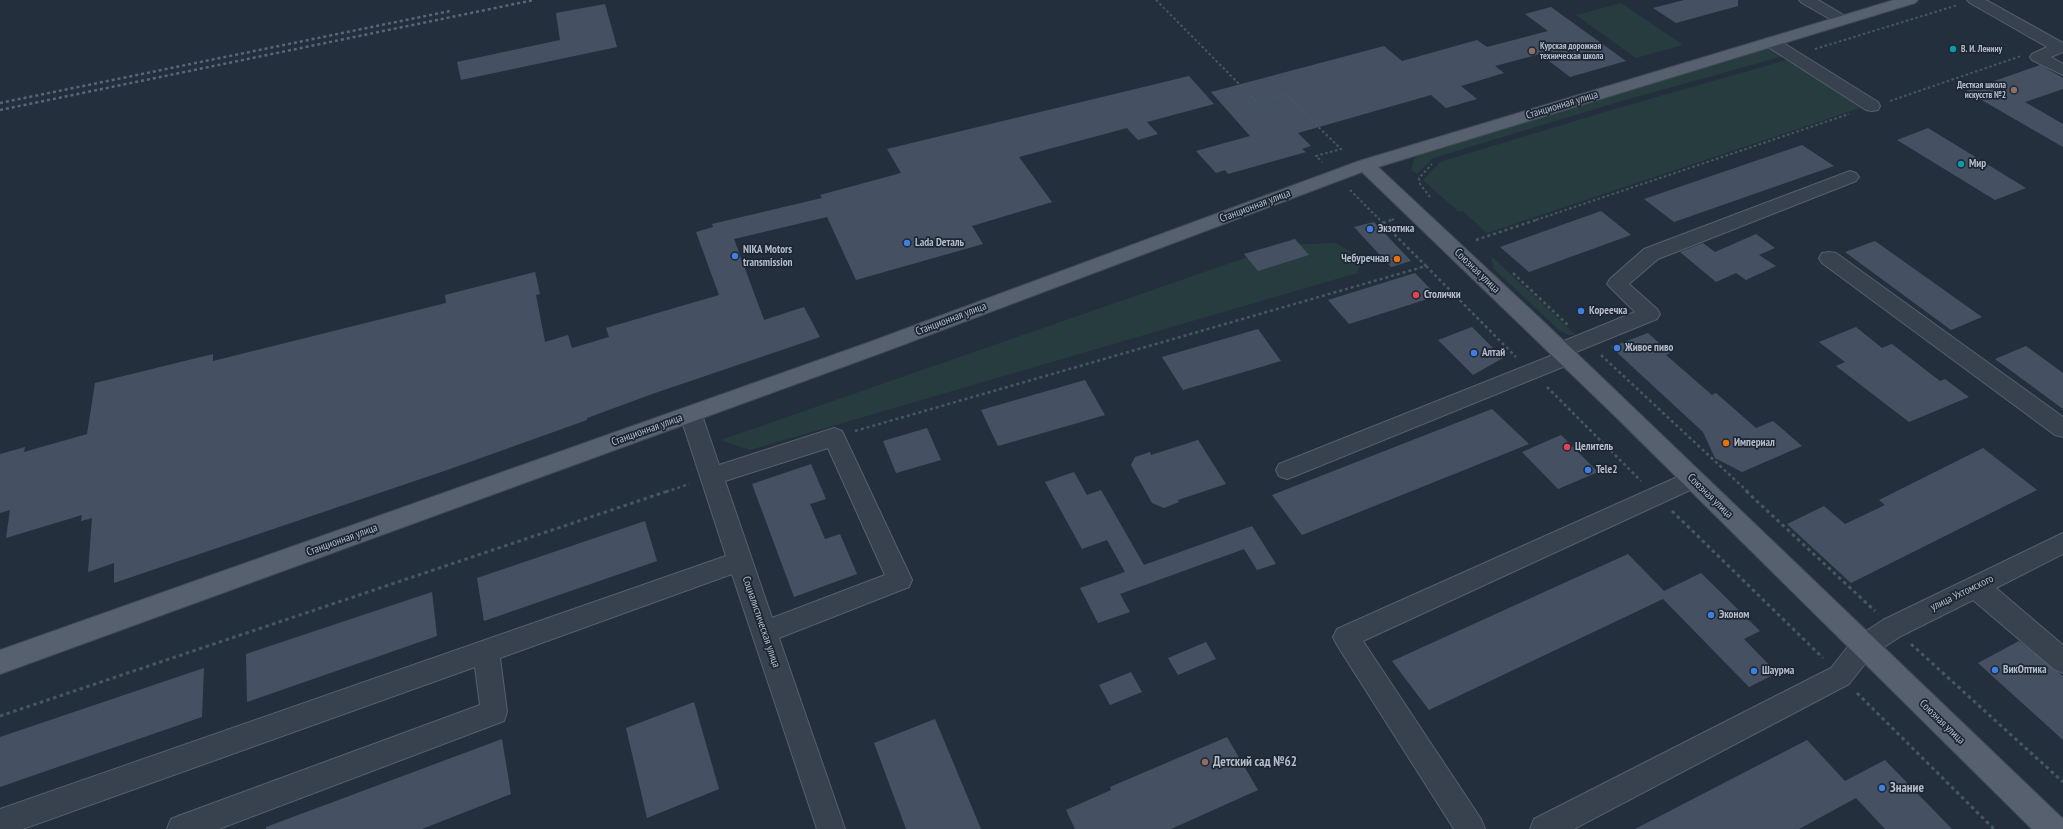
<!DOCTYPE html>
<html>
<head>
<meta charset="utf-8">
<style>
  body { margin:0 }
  canvas { display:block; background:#242f3e }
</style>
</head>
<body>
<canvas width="2063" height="829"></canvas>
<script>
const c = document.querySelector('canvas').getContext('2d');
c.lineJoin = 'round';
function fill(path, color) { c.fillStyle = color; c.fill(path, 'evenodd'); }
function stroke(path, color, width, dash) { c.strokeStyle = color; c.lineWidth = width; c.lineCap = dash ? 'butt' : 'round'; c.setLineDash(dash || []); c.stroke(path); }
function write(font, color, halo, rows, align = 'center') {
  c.font = font + ' "PT Sans Narrow",sans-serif'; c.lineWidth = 3.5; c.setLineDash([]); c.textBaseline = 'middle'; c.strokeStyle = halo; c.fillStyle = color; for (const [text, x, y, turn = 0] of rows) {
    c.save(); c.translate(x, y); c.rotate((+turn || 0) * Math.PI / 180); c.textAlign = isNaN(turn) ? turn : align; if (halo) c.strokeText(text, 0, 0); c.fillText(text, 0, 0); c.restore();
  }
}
const green = new Path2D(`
  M1621,3L1683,45L1636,58L1576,15Z
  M1767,48L1784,56L1618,102L1433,158L1417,174L1411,170L1414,159L1424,152Z
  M1790,59L1863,107L1487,233L1463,211L1459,212L1423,180L1440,162L1625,106Z
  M1336,243L1363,259L1357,273L750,450L721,440L1282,245Z
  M1491,256L1576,335H1569L1559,330L1494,269Z`);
const building = new Path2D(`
  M1684,0H1738V6L1676,23L1653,8Z
  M605,4L617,47L461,80L457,62L560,40L556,13Z
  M1551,7L1626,61L1570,77L1540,54L1495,66L1504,73L1461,86L1477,99L1446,108L1431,95L1298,133L1311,146L1302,149L1306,152L1228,174L1225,170L1216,173L1196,151L1250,136L1211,92L1384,46L1402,61L1477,40L1487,47L1548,31L1525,14Z
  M2040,65L2063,78V89L2025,102L2063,124V147L1966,91Z
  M1189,76L1214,104L1147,122L1158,134L1138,140L1127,128L1019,157L1052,202L972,226L983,244L856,280L827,217L734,239L764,320L804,307L820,337L655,393L587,418V420L450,469L114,583V563L88,572L92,518L81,521L82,515L6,538L10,510L0,513V454L25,447L24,452L87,434L95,383L213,354V361L446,303L445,295L535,272L540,294L536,295L545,342L568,335L572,348L609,337L606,328L719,295L696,232L713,227L712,224L822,198L820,195L901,173L887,149Z
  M1928,128L2026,188L1995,200L1897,140Z
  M1802,145L1834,166L1674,222L1644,199Z
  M1601,211L1631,235L1529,272L1500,247Z
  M1374,222L1411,261L1391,267L1354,227Z
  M1756,234L1775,248L1759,255L1776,266L1746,280L1736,273L1716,282L1680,252L1703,243L1715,252Z
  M1295,239L1309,255L1258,271L1244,254Z
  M1875,241L1982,317L1951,330L1845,252Z
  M1415,273L1437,296L1349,324L1328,300Z
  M1472,327L1503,358L1473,375L1438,340Z
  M1856,327L1882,348L1892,344L1940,381L1945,379L1969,397L1909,422L1836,366L1845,362L1819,342Z
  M1258,329L1281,361L1183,390L1162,357Z
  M1648,333L1670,353L1666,355L1712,395L1716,393L1756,428L1773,421L1802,446L1742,472L1715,458L1703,432L1611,347Z
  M2026,346L2063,373V409L1995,359Z
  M1085,380L1105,415L998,446L981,410Z
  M1492,409L1529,444L1302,535L1272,495Z
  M927,428L941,460L896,473L883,441Z
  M1561,435L1598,472L1558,489L1522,452Z
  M1198,440L1226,484L1178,500L1179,502L1164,508L1152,503L1131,465L1135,457L1150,452L1151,455Z
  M1983,448L2037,490L1851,583L1787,524L1824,506L1845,524L1885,505L1879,500Z
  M811,464L826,499L810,504L825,539L840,534L857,574L794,597L752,484Z
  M1074,472L1087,495L1101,490L1144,565L1252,526L1276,564L1257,570L1244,549L1120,594L1130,612L1098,623L1080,588L1125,572L1107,540L1082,549L1045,482Z
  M645,521L657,561L484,621L477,578Z
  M1628,554L1664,591L1701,573L1760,631L1744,639L1777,673L1749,687L1663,599L1429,710L1392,661Z
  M432,592L437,636L247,702L246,654Z
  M2019,641L2063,676V740L1978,663Z
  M1206,642L1216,659L1178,675L1168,658Z
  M204,668L202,717L0,787V737Z
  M1131,672L1142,692L1110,705L1099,685Z
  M694,702L719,789L647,818L626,728Z
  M935,719L981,829H906L874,743Z
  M1227,737L1258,790L1171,829H1075L1066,810L1111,790L1110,787Z
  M502,739L511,794L422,829H266V827Z
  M1807,740L1845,781L1885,760L1952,829H1885L1856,798L1799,829H1635Z`);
const pathFar2 = new Path2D(`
  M1156,0L1257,102L1285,94L1341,149L1316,156L1322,162
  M1815,49L1958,5
  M1890,101L2021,56
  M1350,190L1380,220
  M1430,197L1420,184L1419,178L1432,164
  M1392,220L1394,219
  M1536,220L1849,114`);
const pathFar1 = new Path2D(`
  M1383,223L1394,219
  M1476,240L1539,219
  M1426,266L1516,357
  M1513,273L1569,326
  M1601,355L1748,492
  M1547,387L1641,481
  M855,431L1426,266L1379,219
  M666,492L689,484`);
const path = new Path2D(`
  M1746,491L1875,611
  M1672,511L1823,658
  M1911,644L2063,782
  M1857,693L1994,829
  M0,716L668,491`);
const minor = new Path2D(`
  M1799,0H1818L1847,17L1850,20L1847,23H1837L1802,3Z
  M1967,0H1986L2063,43V52L2051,57L2063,64V75L2032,60L2030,57L2032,54L2047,47L1970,3Z
  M1771,37L1777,39L1878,102L1880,106L1878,110L1872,111L1866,110L1765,45L1763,42L1765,39Z
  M1850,171L1856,173L1859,177L1856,181L1658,259L1629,284L1657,309L1660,314L1657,319L1576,352L1579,357L1575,362L1295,476L1287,479L1279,476L1276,470L1279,464L1553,355L1551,350L1554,345L1635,312L1607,284L1610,279L1644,249Z
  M1829,252L1836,253L2063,417V437L2055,435L1822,263L1819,258L1822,253Z
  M691,407L699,409L702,415L719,465L834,428L842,431L912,580L909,587L779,638L845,829H817L732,574L500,658L507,712L504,721L219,829H167L171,819L181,815L480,705L475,667L23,829H0V809L726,556L680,415L683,409ZM828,448L885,575L772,618L725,481Z
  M1693,470L1701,473L1705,479L1701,485L1363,641L1481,819L1485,829H1454L1337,645L1333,637L1337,629Z
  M2063,533V554L1996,588L2063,645V673L2054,669L1973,600L1901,636L1872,655L1849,684L1574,829H1530L1534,819L1831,668L1854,639L1883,620Z`);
const major = new Path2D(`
  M1894,0H1918L1915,3L1378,167L1546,324L2063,819V829H2032L1617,418L1362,172L881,353L0,674V650L867,343L1359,161Z`);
const rail = new Path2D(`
  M0,103L450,11
  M0,110L534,0`);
const markers = [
  [1953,49,4,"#0f9aa8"],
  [1532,51,4,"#8d6e63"],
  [2014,90,4,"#8d6e63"],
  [1961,164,4,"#0f9aa8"],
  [1370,229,4,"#3f7fe0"],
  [907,243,4,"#3f7fe0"],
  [735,256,4,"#3f7fe0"],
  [1397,259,4,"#e8710a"],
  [1416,295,4,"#e0444e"],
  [1581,311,4,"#3f7fe0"],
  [1617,348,4,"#3f7fe0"],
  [1474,353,4,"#3f7fe0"],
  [1726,443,4,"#e8710a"],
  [1567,447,4,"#e0444e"],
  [1588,470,4,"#3f7fe0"],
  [1711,615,4,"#3f7fe0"],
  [1995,670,4,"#3f7fe0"],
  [1754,671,4,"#3f7fe0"],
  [1205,762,4,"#8d6e63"],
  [1882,788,4,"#3f7fe0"]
];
const farPoinames = [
  ["Курская дорожная",1540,46],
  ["техническая школа",1540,56],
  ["В. И. Ленину",1961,49],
  ["Десткая школа",2006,85,"right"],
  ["искусств №2",2006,95,"right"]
];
const streetNames = [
  ["Станционная улица",1562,105,-17],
  ["Станционная улица",1255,206,-21],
  ["Союзная улица",1477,271,44],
  ["Станционная улица",951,319,-21],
  ["Станционная улица",647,430,-20],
  ["Союзная улица",1710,496,44],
  ["Станционная улица",342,540,-20],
  ["улица Ухтомского",1962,593,-26],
  ["Социалистическая улица",761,622,71],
  ["Союзная улица",1942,722,44]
];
const poiNames = [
  ["Мир",1969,164],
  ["Экзотика",1378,229],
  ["Lada Dеталь",915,243],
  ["NIKA Motors",743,250],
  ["transmission",743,263],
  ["Чебуречная",1389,259,"right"],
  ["Столички",1424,295],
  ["Кореечка",1589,311],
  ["Живое пиво",1625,348],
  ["Алтай",1482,353],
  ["Империал",1734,443],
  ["Целитель",1575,447],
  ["Tele2",1596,470],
  ["Эконом",1719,615],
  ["ВикОптика",2003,670],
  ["Шаурма",1762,671]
];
const nearPoinames = [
  ["Детский сад №62",1213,762],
  ["Знание",1890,788]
];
fill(green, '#263c3f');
fill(building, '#455162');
stroke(minor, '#565f6c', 2);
stroke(major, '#414a57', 2);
stroke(pathFar2, '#44595c', 2, [2.5, 2.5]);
stroke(pathFar1, '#44595c', 2.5, [3, 3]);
stroke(path, '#44595c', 3, [3.5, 3.5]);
fill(minor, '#38414e');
fill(major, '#56606e');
stroke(rail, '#5a6575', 2.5, [3, 3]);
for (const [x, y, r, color] of markers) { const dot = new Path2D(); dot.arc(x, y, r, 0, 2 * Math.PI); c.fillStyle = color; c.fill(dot); stroke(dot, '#1d2633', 1.5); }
write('bold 9px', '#b4bcc9', '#1d2633', farPoinames, 'left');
write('11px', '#b4bcc9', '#1d2633', streetNames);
write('bold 11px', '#b4bcc9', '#1d2633', poiNames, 'left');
write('bold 13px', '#b4bcc9', '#1d2633', nearPoinames, 'left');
</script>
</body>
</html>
